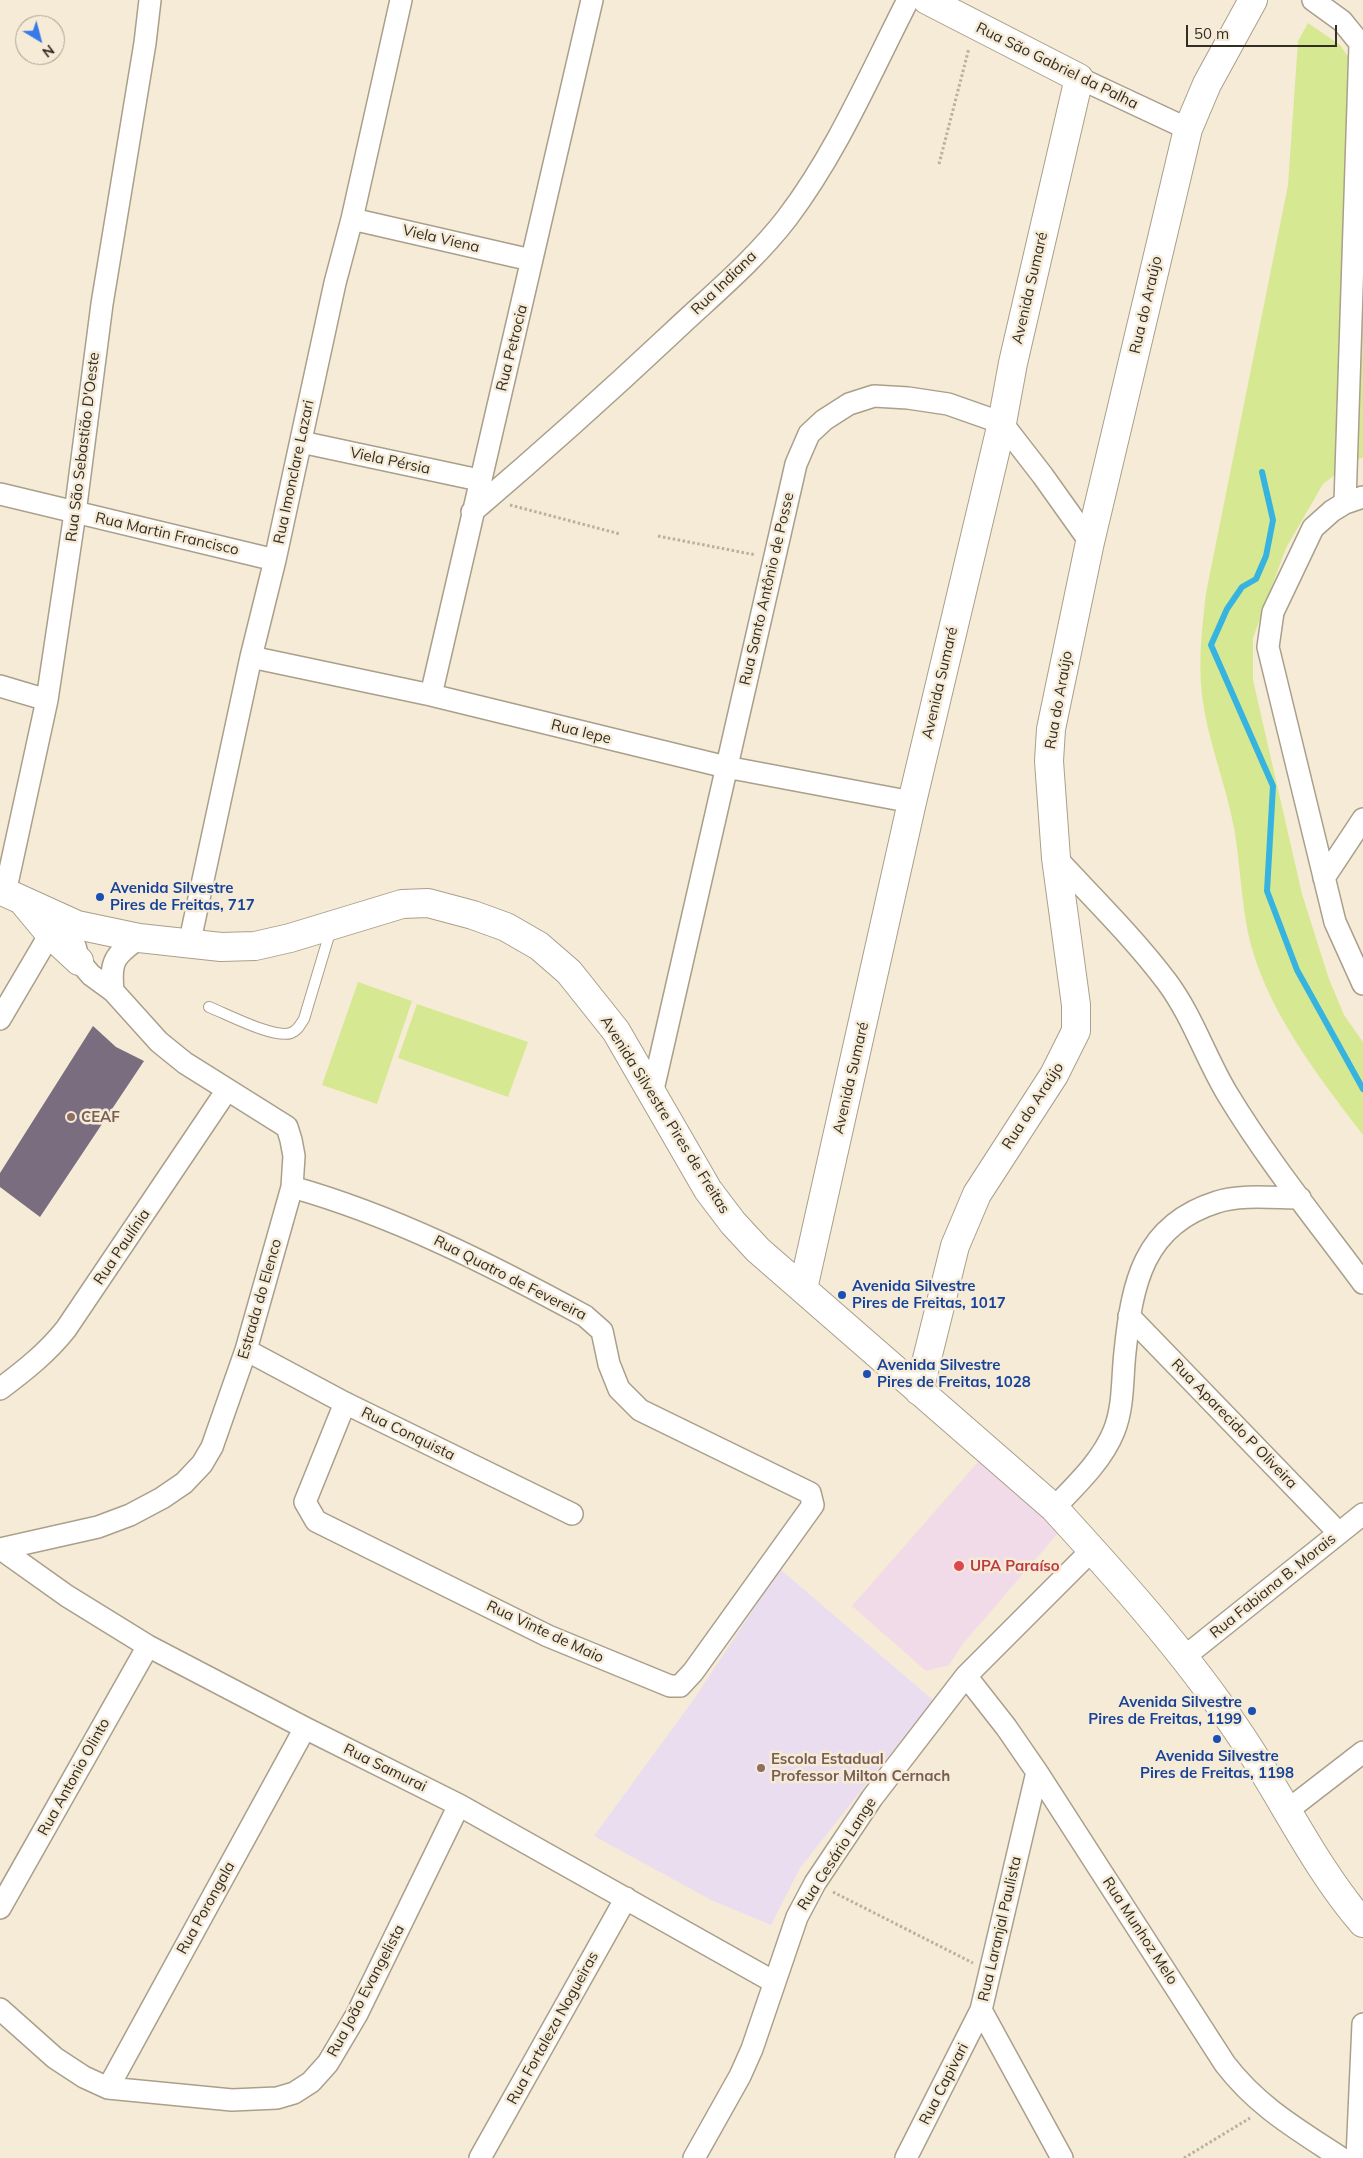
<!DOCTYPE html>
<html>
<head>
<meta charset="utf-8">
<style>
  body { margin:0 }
  #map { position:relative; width:1363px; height:2158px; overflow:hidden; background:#f6ebd6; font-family:Mulish,sans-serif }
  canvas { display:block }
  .north { position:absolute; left:15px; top:15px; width:50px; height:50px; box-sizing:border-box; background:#f6ebd6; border:1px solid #a89f8f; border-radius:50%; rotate:143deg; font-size:14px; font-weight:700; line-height:20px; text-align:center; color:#322d25 }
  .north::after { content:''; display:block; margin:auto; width:18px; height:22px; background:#377be8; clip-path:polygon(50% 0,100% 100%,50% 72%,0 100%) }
  .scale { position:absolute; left:1186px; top:25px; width:151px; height:22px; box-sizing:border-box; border:2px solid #322d25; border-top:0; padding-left:6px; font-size:15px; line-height:18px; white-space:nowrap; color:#322d25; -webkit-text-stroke:4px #f6ebd6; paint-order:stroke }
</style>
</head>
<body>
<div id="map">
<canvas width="1363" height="2158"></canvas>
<div class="north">N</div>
<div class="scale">50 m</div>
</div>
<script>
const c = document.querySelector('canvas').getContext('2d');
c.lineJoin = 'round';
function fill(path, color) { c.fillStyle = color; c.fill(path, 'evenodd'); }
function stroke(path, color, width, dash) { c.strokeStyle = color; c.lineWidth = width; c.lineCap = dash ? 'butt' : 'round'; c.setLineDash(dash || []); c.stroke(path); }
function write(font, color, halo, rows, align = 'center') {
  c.font = font + ' Mulish,sans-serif'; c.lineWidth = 5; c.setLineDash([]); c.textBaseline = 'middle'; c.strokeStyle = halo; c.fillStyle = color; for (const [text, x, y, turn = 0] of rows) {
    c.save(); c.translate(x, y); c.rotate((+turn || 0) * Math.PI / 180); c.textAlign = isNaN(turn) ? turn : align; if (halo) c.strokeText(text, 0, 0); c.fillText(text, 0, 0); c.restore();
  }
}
const education = new Path2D(`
  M780,1569L933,1700L800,1868L771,1925L713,1901L594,1836L694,1699Z`);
const medical = new Path2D(`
  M979,1461L1065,1525L962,1645L949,1665L926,1671L852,1606Z`);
const green = new Path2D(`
  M1308,23L1340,45L1363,78V458L1356,459L1323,484L1286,548L1253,638V680L1302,894L1329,979L1344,1015L1363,1042V1135C1318,1076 1264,1007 1248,933C1241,898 1240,862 1234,828C1226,784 1207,739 1202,695C1198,661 1202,628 1206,593L1288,185L1298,41Z
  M358,982L412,1001L377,1104L322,1085Z
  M417,1004L528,1042L508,1097L398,1058Z`);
const stream = new Path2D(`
  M1262,472L1273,520L1266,556L1256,579L1242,587L1227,609L1211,645L1273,786L1267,891L1297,970L1363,1089`);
const building = new Path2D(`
  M93,1026L116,1047L144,1061L40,1217L0,1187V1173Z`);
const path = new Path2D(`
  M939,164L969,48
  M510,505L620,534
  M658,536L756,555
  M833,1892L973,1963
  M1184,2158L1250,2118`);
const lane = new Path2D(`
  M209,1007C227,1014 274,1039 291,1033C298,1030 300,1025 304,1019L331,929`);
const street = new Path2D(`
  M1313,0L1342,21L1363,47
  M1079,78L1188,129
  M352,219L531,260
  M301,442L479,480
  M0,494L275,560
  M1363,497L1345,503L1332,511L1313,528L1273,612L1268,647L1335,922L1363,984
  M1345,503L1360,44
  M472,512C540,454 607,394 672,333C711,296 754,261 787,218C837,152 870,74 908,0
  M251,657L431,695L726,767L912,802
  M0,686L47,700
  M431,695C484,463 539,232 592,0
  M1056,858C1093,898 1134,938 1167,982C1193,1017 1206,1059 1228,1095C1268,1161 1317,1221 1363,1283
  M1324,878L1363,819
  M5,893L47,700L75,513L102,304L145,43L150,0
  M189,945L251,657L275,560L335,283L352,219L401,0
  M113,991C110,961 114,956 139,938
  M0,1019L57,922
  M652,1094L796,464L809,434L824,420L849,404L874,396L908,398L948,404L1002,423L1043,476L1090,542
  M292,1187C395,1216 491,1265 585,1316L602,1331L609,1364L619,1389L640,1410L810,1493L813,1505L693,1672L680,1686H670L548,1636L316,1521L305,1502L345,1403
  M1129,1316L1338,1532
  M246,1350L345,1403L572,1514
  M0,1389C24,1371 47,1353 66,1329L227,1090
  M1054,1508C1076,1485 1102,1461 1114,1431C1124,1406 1122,1378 1125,1352C1132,1284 1143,1225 1217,1202C1240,1194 1276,1198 1300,1198
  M0,1549L98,1527L130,1515L162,1498L184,1483L202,1464L212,1447L246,1350L292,1187L294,1156L291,1140L287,1127L185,1063L159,1042L113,991L91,975L79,961L75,946
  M1,1549L67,1596L148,1646L305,1728L459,1805L774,1982
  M1183,1658L1363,1514
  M966,1676L1006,1727L1037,1772L1225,2064C1258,2107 1297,2129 1341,2158
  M1288,1810L1363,1752
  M0,1908L148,1646
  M0,2009L55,2058L84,2077L108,2088L232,2100L277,2098L294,2093L311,2082L328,2063L357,2014L459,1805
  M981,2010L1062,2158
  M108,2088L305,1728
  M480,2158L626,1898
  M694,2158L740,2076L752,2049L797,1917L815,1883L872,1798L966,1676L1092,1550
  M906,2158L981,2010L1037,1772
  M1357,2158L1363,2024`);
const secondary = new Path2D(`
  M0,890L77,925L139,938L221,947L255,946L290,938L402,904L428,903L473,915L506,927L539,946L569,972L616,1031L708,1190L733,1223L758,1250L1054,1508C1118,1578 1184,1651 1237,1730C1280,1792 1314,1867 1363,1923
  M25,904L50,934L79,961
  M803,1289L912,802L1002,423L1013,363L1079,78L927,0
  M919,1391L955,1246L977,1194L1054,1075L1076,1031V1005L1056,858L1049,761L1051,729L1090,542L1188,129L1207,84L1253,0`);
const markers = [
  [100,897,5,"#1a4fb4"],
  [71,1117,5,"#8d6e63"],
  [842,1295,5,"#1a4fb4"],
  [867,1374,5,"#1a4fb4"],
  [959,1566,6,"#e0444e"],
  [1252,1711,5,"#1a4fb4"],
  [1217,1739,5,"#1a4fb4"],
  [761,1768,5,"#8d6e63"]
];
const streetNames = [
  ["Rua São Gabriel da Palha",1057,66,26],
  ["Viela Viena",441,239,13],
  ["Rua Indiana",724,283,-44],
  ["Avenida Sumaré",1030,288,-77],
  ["Rua do Araújo",1146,305,-77],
  ["Rua Petrocia",512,348,-76],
  ["Rua São Sebastião D'Oeste",83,447,-83],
  ["Viela Pérsia",390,461,12],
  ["Rua Imonclare Lazari",294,472,-78],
  ["Rua Martin Francisco",167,534,13],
  ["Rua Santo Antônio de Posse",767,589,-77],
  ["Avenida Sumaré",940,683,-77],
  ["Rua do Araújo",1059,700,-80],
  ["Rua Iepe",581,732,14],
  ["Avenida Sumaré",851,1078,-77],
  ["Rua do Araújo",1033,1106,-57],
  ["Avenida Silvestre Pires de Freitas",665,1115,58],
  ["Rua Paulínia",122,1247,-56],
  ["Rua Quatro de Fevereira",510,1278,27],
  ["Estrada do Elenco",260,1299,-74],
  ["Rua Aparecido P Oliveira",1234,1424,46],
  ["Rua Conquista",408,1434,26],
  ["Rua Fabiana B. Morais",1273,1586,-39],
  ["Rua Vinte de Maio",545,1632,25],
  ["Rua Samurai",385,1768,26],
  ["Rua Antonio Olinto",74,1777,-61],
  ["Rua Cesário Lange",837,1854,-57],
  ["Rua Porongala",206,1908,-61],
  ["Rua Laranjal Paulista",1000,1929,-77],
  ["Rua Munhoz Melo",1140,1931,57],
  ["Rua João Evangelista",366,1991,-62],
  ["Rua Fortaleza Nogueiras",553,2028,-61],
  ["Rua Capivari",944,2084,-63]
];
const transitNames = [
  ["Avenida Silvestre",110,888],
  ["Pires de Freitas, 717",110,905],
  ["Avenida Silvestre",852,1286],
  ["Pires de Freitas, 1017",852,1303],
  ["Avenida Silvestre",877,1365],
  ["Pires de Freitas, 1028",877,1382],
  ["Avenida Silvestre",1242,1702,"right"],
  ["Pires de Freitas, 1199",1242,1719,"right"],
  ["Avenida Silvestre",1217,1756,"center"],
  ["Pires de Freitas, 1198",1217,1773,"center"]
];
const educationNames = [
  ["CEAF",81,1117],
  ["Escola Estadual",771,1759],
  ["Professor Milton Cernach",771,1776]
];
const healthNames = [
  ["UPA Paraíso",970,1566]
];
fill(education, '#ebddf0');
fill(medical, '#f1dbe8');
fill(green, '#d7e892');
stroke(stream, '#36b4df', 6);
fill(building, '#796d7f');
stroke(lane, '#a99f8b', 12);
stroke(street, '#a99f8b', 24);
stroke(secondary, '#a99f8b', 30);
stroke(path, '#b9b09f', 3, [2.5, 2.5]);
stroke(lane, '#fff', 10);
stroke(street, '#fff', 21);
stroke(secondary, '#fff', 28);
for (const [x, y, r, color] of markers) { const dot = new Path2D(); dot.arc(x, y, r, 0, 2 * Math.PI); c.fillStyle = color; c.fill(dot); stroke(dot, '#f6ebd6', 2); }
write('15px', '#322d25', '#f6ebd6', streetNames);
write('bold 15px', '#164399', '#f6ebd6', transitNames, 'left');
write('bold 15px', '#785e54', '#f6ebd6', educationNames, 'left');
write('bold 15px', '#be3a42', '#f6ebd6', healthNames, 'left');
</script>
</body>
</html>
